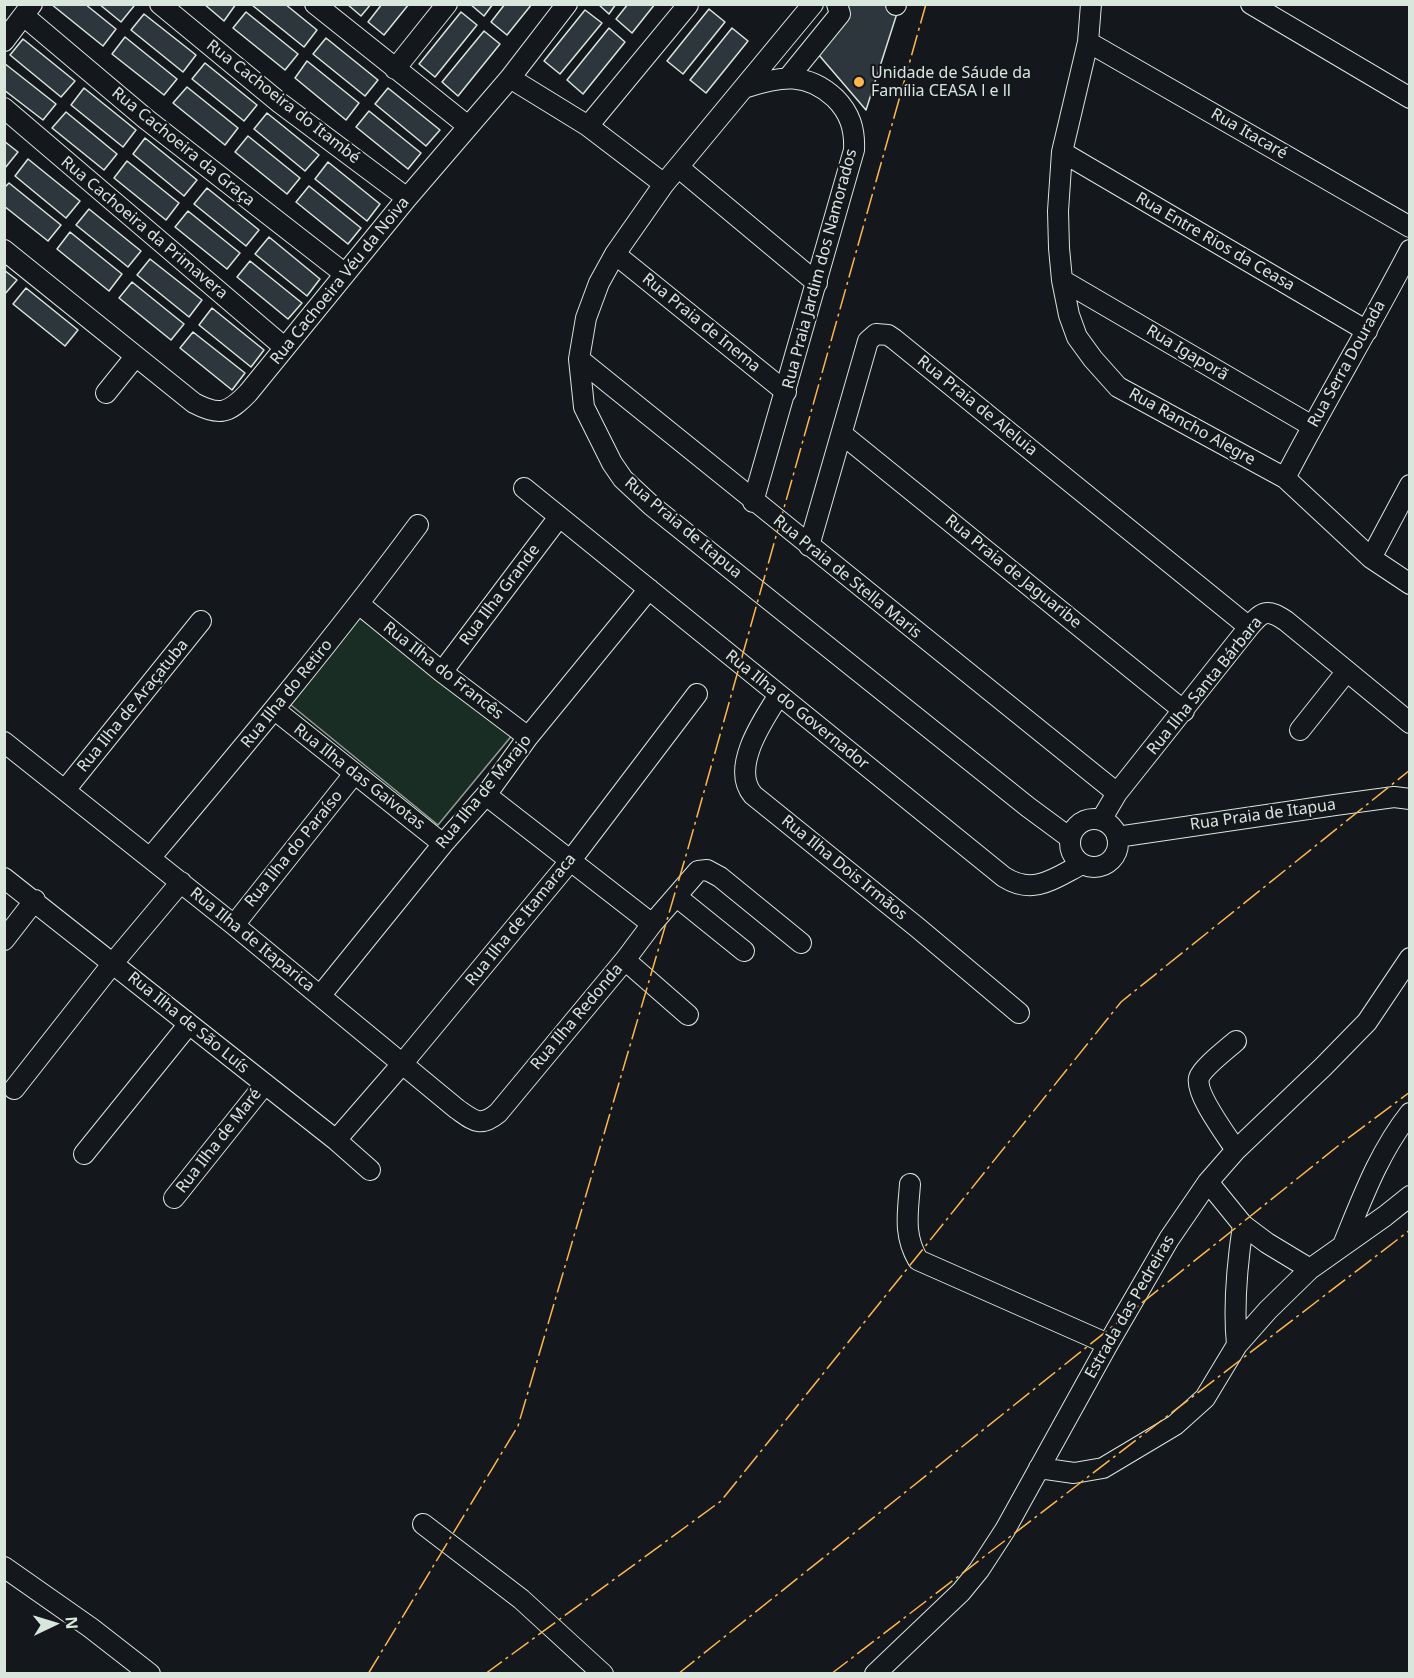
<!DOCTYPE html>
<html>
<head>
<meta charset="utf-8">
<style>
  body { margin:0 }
  #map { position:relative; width:1414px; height:1678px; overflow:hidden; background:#14181c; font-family:"Noto Sans",sans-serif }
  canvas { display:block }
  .frame { position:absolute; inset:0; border:6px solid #d8e6dc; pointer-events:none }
  .north { position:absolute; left:24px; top:1594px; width:60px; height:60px; -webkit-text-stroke:4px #14181c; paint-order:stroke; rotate:86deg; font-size:16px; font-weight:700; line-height:24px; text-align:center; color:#d8e6dc }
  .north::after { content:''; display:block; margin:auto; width:21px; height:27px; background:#d8e6dc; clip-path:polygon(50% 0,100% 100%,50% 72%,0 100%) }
</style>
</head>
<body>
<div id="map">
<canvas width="1414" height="1678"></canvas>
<div class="frame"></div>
<div class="north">N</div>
</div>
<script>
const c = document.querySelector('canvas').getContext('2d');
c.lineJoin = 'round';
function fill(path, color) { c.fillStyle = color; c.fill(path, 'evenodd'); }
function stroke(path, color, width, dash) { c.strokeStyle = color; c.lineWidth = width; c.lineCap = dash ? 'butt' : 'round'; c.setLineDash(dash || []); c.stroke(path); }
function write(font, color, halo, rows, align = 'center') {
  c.font = font + ' "Noto Sans",sans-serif'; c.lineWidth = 4.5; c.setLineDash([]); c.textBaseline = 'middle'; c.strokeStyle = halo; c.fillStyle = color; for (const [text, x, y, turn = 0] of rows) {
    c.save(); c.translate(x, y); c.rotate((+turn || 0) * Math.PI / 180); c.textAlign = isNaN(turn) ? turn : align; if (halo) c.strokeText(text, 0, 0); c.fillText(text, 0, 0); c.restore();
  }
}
const green = new Path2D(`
  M357,616L514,733L438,825L286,701Z`);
const building = new Path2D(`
  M51,4H85L116,29L103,46Z
  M99,4H133L134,6L121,22Z
  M204,4H236L224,21Z
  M285,4L317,30L304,47L252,5Z
  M347,4H371L361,16Z
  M382,4H409L384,35L368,22Z
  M470,4H493L484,16Z
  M505,4H532L507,35L491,22Z
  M598,4H616L609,14Z
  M628,4H655L632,33L616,19Z
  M834,4H900L866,110L818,54Z
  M709,9L725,22L683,74L667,61Z
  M585,10L602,23L560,74L544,61Z
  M246,12L298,54L285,70L233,28Z
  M461,12L477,25L435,77L419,64Z
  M144,14L196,55L183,72L131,30Z
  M609,28L625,42L583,94L567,80Z
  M732,28L748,41L706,93L690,80Z
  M484,31L500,44L458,96L442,82Z
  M125,37L177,79L164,95L112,54Z
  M326,38L378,80L365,96L313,54Z
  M23,39L75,81L61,97L10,55Z
  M307,61L359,103L346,120L295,78Z
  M4,63L56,104L43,120L4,90Z
  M205,63L257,105L244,121L192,79Z
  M187,87L238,128L225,145L173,103Z
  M84,88L136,130L123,147L71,105Z
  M388,88L440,130L426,146L375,104Z
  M369,111L421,153L408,169L356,127Z
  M66,112L117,154L104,170L52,128Z
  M267,113L319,155L305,171L254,129Z
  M248,136L300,178L287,194L235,152Z
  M145,138L197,180L184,196L133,154Z
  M4,141L18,152L5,168L4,167Z
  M28,159L80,201L66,218L15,176Z
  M127,161L179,203L166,220L114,178Z
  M328,162L380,204L367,221L315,179Z
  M9,183L61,225L48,241L4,206V188Z
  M309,186L361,228L348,244L296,202Z
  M207,188L259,230L246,246L194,204Z
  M89,209L141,251L128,267L76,225Z
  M188,211L240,253L227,269L175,227Z
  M70,232L122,274L109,291L57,249Z
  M269,237L320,279L307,296L255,254Z
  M150,259L202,300L189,317L137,275Z
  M250,261L302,303L288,319L237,277Z
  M4,270L17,280L4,295Z
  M132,282L184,324L171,340L119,298Z
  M26,288L78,330L65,346L13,304Z
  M212,308L264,350L251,367L199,325Z
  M193,332L245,373L232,390L180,348Z`);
const minor = new Path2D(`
  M160,4L280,103L407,198
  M315,4L468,126
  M813,4L664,184L615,254L599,283L586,318L579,359L584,407L612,463L623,479L652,506L1028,807L1070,838
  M896,4V5
  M1091,4L1088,42L1062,152L1058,211L1059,248L1062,280L1069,315L1077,337L1093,359L1118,387L1285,478L1371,558L1410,584
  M1251,4L1410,98
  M24,16L146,119L345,274
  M4,41L32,4
  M1088,42L1410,227
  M395,69L447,4
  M510,78L588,126L664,184
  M788,78L840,14L837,4
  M747,87C781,76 807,72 835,98C850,113 855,129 854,150L753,502
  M4,108L284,347
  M588,126L688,5
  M1062,152L1367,331
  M678,167L817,283
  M4,250L194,403C219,416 228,414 248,393L407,198L510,78L567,4
  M615,254L786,392
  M1062,280L1312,426
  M579,359L1117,793
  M106,393L135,357
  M842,434L1184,711
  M1285,478C1325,401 1370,327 1410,250
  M524,488L1004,877C1034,896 1055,878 1082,864
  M809,546L868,341L876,334L888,335L894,339L1249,627
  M1371,558L1410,485
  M359,604L442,672L528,737
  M442,672L559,517
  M779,695C763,720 730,768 753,795L918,928L1019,1013
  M275,710L443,844
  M1300,730L1347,671
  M4,742L234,925L457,1109C473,1120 480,1128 498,1113L625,960L652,924L698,871L707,870L720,877L801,943
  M65,790L201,621
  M486,795L652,924
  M1070 843a24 24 0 1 1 48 0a24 24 0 1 1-48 0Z
  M1101,820L1117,793L1249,627C1263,610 1268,609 1286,621L1410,723
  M1117,837L1335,805L1394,797L1410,799
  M150,858C242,749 333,640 418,525
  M4,878L336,1140L370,1170
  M677,897L744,951
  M234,925L354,774
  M4,940L35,900
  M625,960L688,1015
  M320,996L443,844L486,795L528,737L649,589
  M14,1089L113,963L181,882
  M336,1140L402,1064L571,860L697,694
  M1236,1150C1227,1136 1195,1094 1199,1078C1202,1068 1227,1049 1236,1041
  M84,1154L189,1024
  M1208,1182L1243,1225L1267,1243L1310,1269
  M910,1184C908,1213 903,1234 918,1260L1108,1344
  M174,1198L265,1084
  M1343,1245C1362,1199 1379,1152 1410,1113
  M1237,1345C1233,1305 1237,1265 1243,1225
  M1039,1468L1074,1473L1103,1468L1175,1425L1205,1398L1237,1345L1268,1310L1310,1269L1385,1216L1410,1196
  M423,1524L521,1599L603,1674
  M4,1567L91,1628L150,1674
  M875,1674L961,1592L979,1570L1005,1530L1108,1344L1169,1239L1208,1182L1236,1150L1323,1067L1367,1022L1410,958`);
const power = new Path2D(`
  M368,1674L518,1426L687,852L926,4
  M485,1674L721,1501L1121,1002L1410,770
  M678,1674L1343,1142L1410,1092
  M831,1674L1410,1230`);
const markers = [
  [859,82,6,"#ffb74d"]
];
const poiNames = [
  ["Unidade de Sáude da",871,73],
  ["Família CEASA l e ll",871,91]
];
const streetNames = [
  ["Rua Cachoeira do Itambé",283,102,38],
  ["Rua Itacaré",1249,134,30],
  ["Rua Cachoeira da Graça",183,147,39],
  ["Rua Cachoeira da Primavera",144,228,40],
  ["Rua Entre Rios da Ceasa",1215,242,30],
  ["Rua Praia Jardim dos Namorados",820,269,-75],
  ["Rua Cachoeira Véu da Noiva",340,281,-51],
  ["Rua Praia de Inema",701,323,39],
  ["Rua Igaporã",1187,353,31],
  ["Rua Serra Dourada",1347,364,-61],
  ["Rua Praia de Aleluia",977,406,39],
  ["Rua Rancho Alegre",1192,427,29],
  ["Rua Praia de Itapua",683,528,40],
  ["Rua Praia de Jaguaribe",1013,572,39],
  ["Rua Praia de Stella Maris",847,577,39],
  ["Rua Ilha Grande",500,595,-53],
  ["Rua Ilha do Francês",443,671,38],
  ["Rua Ilha Santa Bárbara",1205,686,-51],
  ["Rua Ilha do Retiro",287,694,-51],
  ["Rua Ilha de Araçatuba",133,706,-51],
  ["Rua Ilha do Governador",797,710,39],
  ["Rua Ilha das Gaivotas",359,777,38],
  ["Rua Ilha de Marajo",484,792,-51],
  ["Rua Praia de Itapua",1263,815,-8],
  ["Rua Ilha do Paraíso",294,849,-51],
  ["Rua Ilha Dois Irmãos",844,868,39],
  ["Rua Ilha de Itamaraca",521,920,-51],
  ["Rua Ilha de Itaparica",252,940,39],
  ["Rua Ilha Redonda",577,1017,-50],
  ["Rua Ilha de São Luís",188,1023,39],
  ["Rua Ilha de Maré",219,1141,-52],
  ["Estrada das Pedreiras",1130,1307,-60]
];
fill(green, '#1a2d24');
stroke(green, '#939e99', 1.5);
fill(building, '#2c363c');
stroke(building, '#d8e6dc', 1.5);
stroke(minor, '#d8e6dc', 22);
stroke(minor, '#14181c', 20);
stroke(power, '#ffb74d', 1.5, [21, 4.5, 3, 4.5]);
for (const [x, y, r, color] of markers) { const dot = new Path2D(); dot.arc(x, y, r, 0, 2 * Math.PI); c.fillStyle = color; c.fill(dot); stroke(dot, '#14181c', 2); }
write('16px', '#d8e6dc', '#14181c', poiNames, 'left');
write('16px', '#d8e6dc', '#14181c', streetNames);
</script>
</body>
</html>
